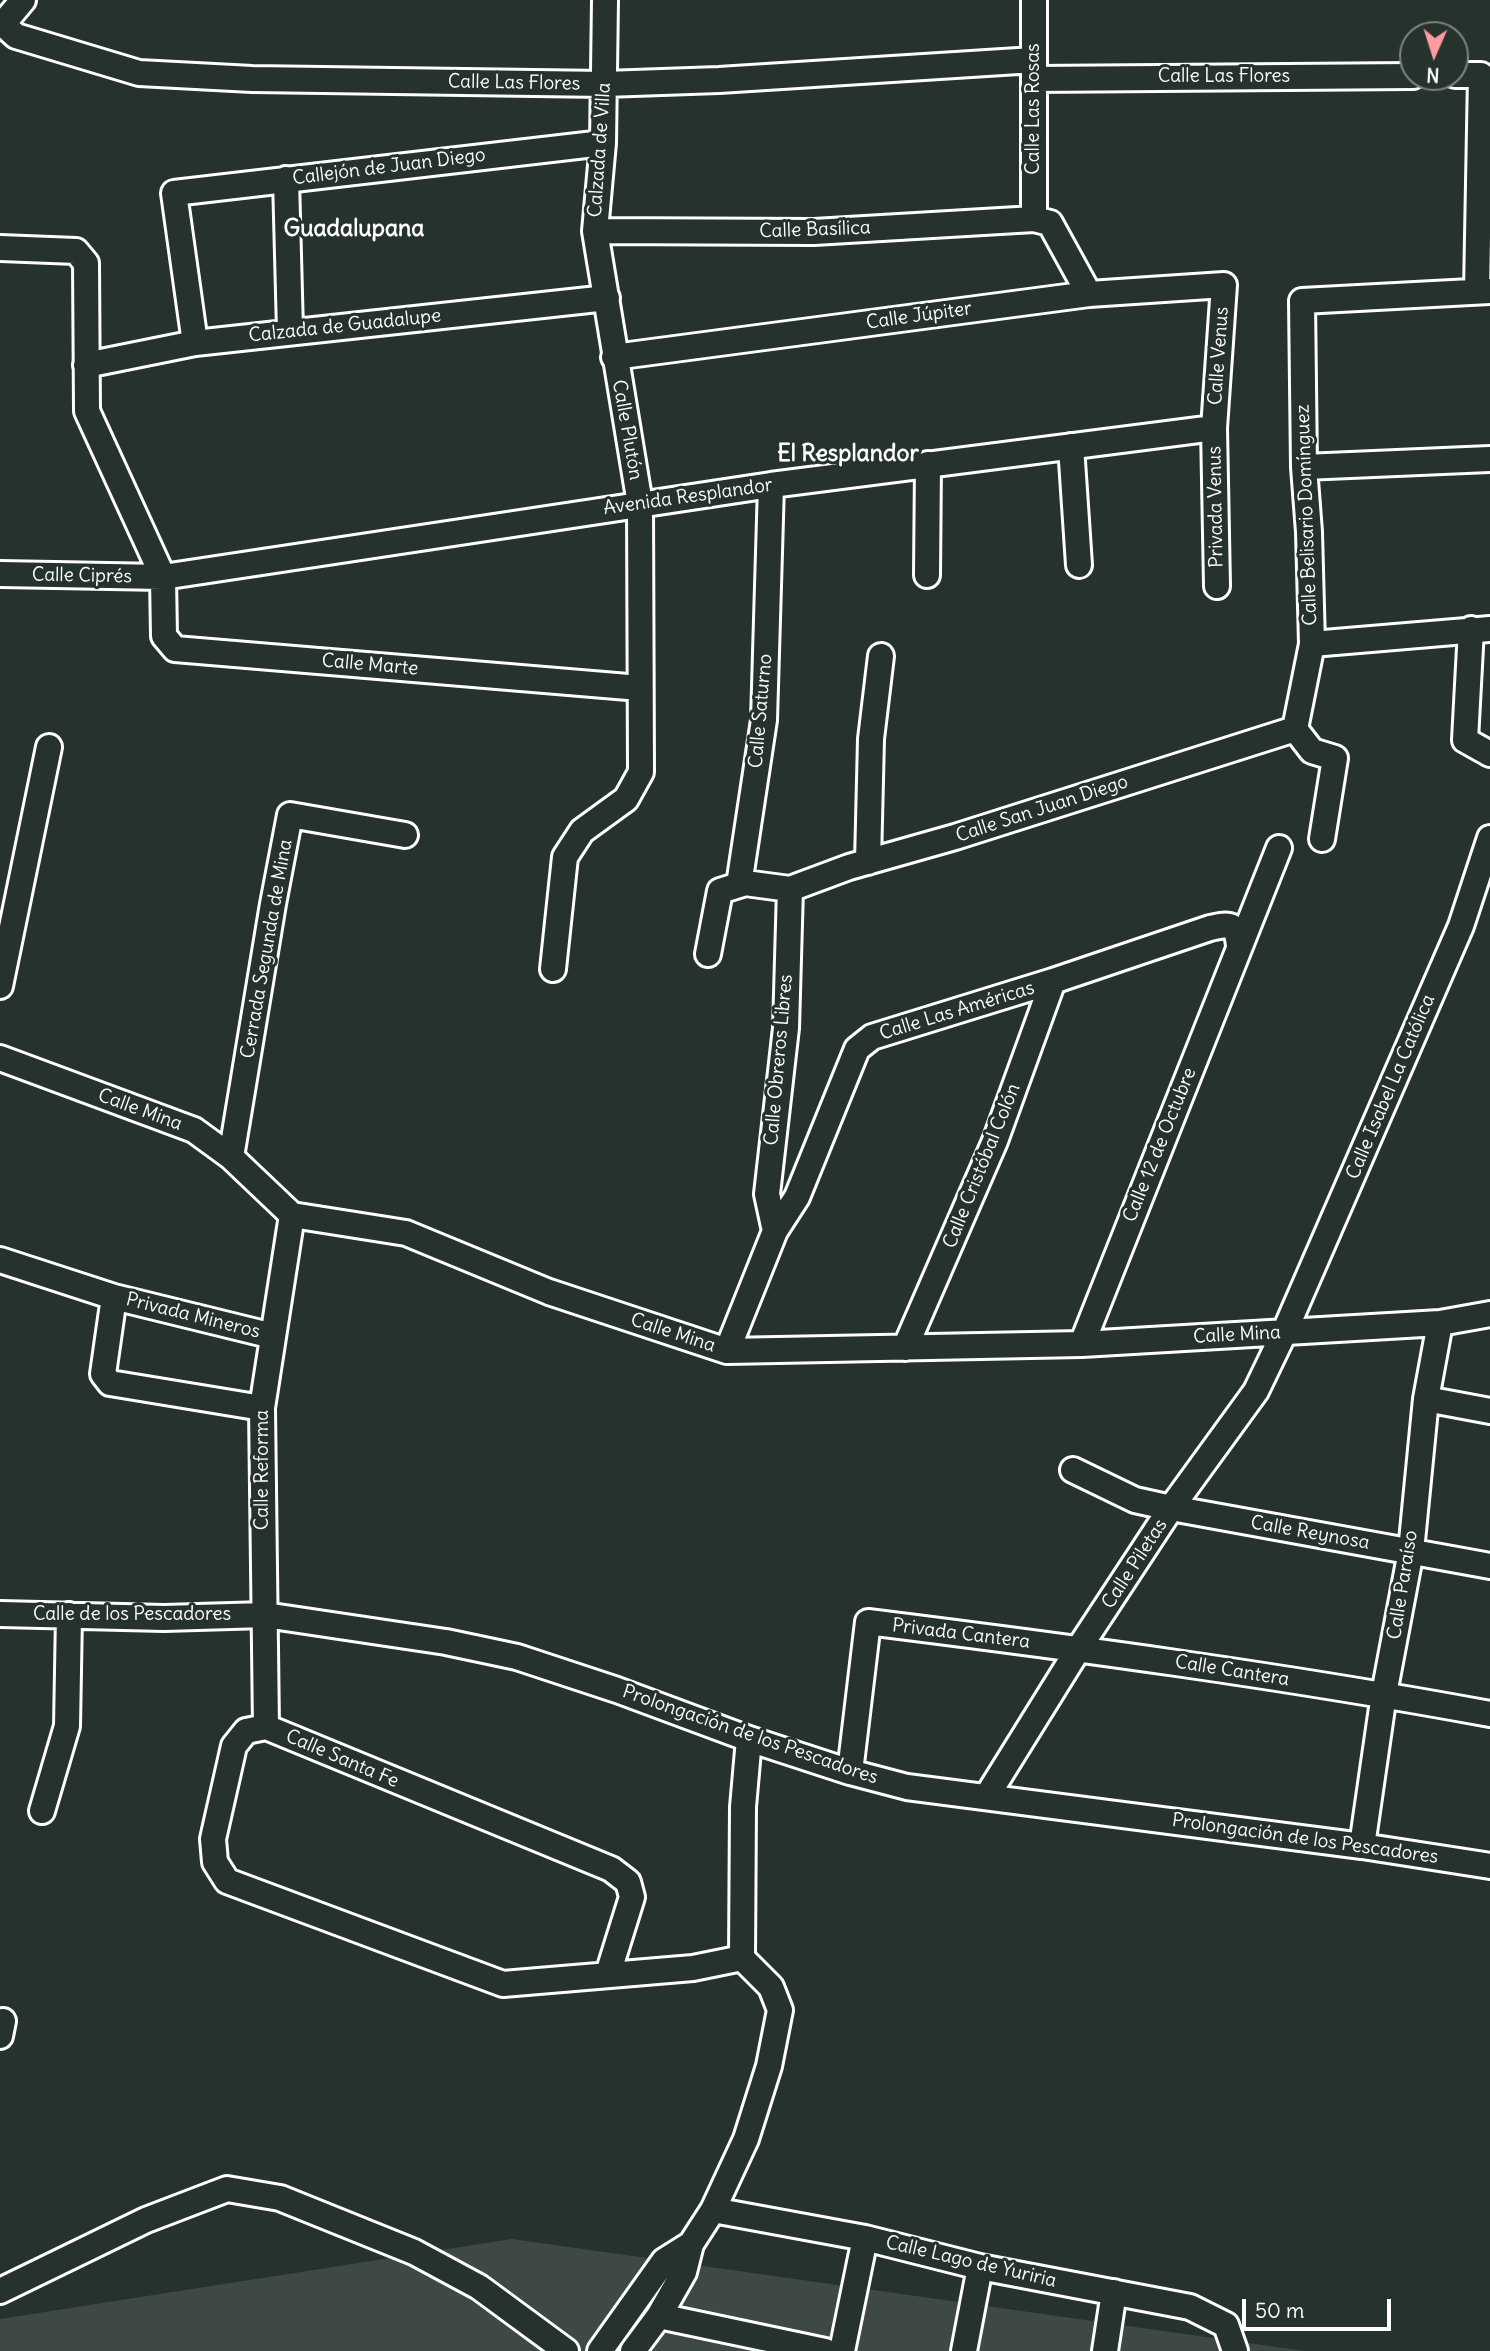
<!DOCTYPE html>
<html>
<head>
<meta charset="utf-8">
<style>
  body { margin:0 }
  #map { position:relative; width:1490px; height:2351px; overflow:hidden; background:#26332d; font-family:Delius,sans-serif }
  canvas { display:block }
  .north { position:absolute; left:1399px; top:21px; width:70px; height:70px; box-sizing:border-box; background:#26332d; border:2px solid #7d8581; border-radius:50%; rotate:183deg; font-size:19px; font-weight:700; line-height:28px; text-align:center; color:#fff }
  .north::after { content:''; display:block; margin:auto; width:24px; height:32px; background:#ff9aa2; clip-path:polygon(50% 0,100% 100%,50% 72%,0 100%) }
  .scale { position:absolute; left:1242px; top:2299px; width:149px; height:32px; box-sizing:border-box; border:4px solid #fff; border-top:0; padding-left:9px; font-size:21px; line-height:24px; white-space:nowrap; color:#fff; -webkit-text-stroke:5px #26332d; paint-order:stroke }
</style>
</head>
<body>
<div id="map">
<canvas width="1490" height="2351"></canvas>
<div class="north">N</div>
<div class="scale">50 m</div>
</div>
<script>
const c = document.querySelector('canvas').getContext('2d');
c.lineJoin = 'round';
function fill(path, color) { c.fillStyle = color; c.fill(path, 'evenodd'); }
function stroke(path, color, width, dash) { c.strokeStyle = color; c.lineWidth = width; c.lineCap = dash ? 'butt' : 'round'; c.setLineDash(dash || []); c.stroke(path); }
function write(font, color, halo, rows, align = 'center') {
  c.font = font + ' Delius,sans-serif'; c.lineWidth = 6; c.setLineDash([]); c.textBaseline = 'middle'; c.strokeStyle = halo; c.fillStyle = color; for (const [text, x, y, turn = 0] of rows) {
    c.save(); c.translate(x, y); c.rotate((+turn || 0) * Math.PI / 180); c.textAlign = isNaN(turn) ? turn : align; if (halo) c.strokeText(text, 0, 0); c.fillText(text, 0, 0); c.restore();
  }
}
const green = new Path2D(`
  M512,2239L1305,2351H0V2319Z`);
const minor = new Path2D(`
  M23,0L3,24L16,36L139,73L252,79L605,84L719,80L1034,60
  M1034,0V219
  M1455,75H1481L1477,291
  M1034,79L1413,76
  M286,179L290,331
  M595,231L814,232L1034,219L1050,223L1089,294
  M0,248L76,251L86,263L87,411L163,577L164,636L175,649L640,688
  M195,343L174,193L603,143
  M614,357L1089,294L1224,285L1214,428L1217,586
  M86,365L195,343L607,298
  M1071,446L1079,565
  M1304,467L1490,459
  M771,485L764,720L739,885L745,883L790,889L849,867L955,837L1295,729
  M0,574L163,577L771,485L1214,428
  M927,575L928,464
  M1471,629L1465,740L1490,754
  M1312,644L1490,629
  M1295,729L1312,644L1309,532L1304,467L1302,301L1490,291
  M1295,729L1312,751L1335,758L1322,839
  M868,862L871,739L881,656
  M708,954L720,891L739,885
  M553,969L565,857L582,831L626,799L641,772L640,504L595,231L603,143L605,0
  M0,986L49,747
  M0,1058L194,1130L231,1157L292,1215L406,1233L549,1292L727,1351L1082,1344L1440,1323L1490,1314
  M231,1157L273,904L290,815L405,835
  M775,1231L767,1194L786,1028L790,889
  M0,1260L114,1297L273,1336
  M114,1297L103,1374L110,1383L262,1408
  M1082,1344L1279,848
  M905,1348L995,1141L1053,981
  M727,1351L775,1231L797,1197L857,1049L872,1037L1053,981L1210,928C1231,923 1237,924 1239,946
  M1426,1399L1490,1411
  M1073,1470L1135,1500L1171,1508L1490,1566
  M0,1614L164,1618L265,1615L446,1642L517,1657L617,1690L749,1739L850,1772L907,1787L1362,1846L1490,1866
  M266,1727L262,1408L292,1215
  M850,1772L868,1622C1076,1648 1284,1676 1490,1714
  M987,1796L1079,1648L1171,1508L1256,1391L1284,1333L1461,926L1490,838
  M42,1811L67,1726L69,1615
  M1362,1846L1384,1694L1411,1551L1426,1399L1440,1323
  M608,1974L632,1897L628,1882L611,1869L266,1727L246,1731L234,1746L213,1839L215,1862L227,1881L503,1984L693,1968L742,1958
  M0,2036L3,2021
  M713,2210L865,2238L980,2267L1190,2307L1226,2325L1235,2351
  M0,2291L146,2220L227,2189L280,2198L414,2252L479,2287L566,2351
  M659,2316L825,2351
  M600,2351L664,2261L691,2244
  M633,2351L659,2316L684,2272L691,2244L713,2210L746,2139L769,2066L780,2010L771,1987L742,1958L743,1807L749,1739
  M842,2351L865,2238
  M964,2351L980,2267
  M1105,2351L1114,2292`);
const streetNames = [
  ["Calle Las Flores",1224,77],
  ["Calle Las Flores",514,83,1],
  ["Calle Las Rosas",1034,109,-90],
  ["Calzada de Villa",600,150,-86],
  ["Callejón de Juan Diego",389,167,-7],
  ["Calle Basílica",815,230,-2],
  ["Calle Júpiter",919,316,-8],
  ["Calzada de Guadalupe",345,326,-6],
  ["Calle Venus",1219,356,-86],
  ["Calle Plutón",627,430,80],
  ["Avenida Resplandor",688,497,-8],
  ["Privada Venus",1216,507,-91],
  ["Calle Belisario Domínguez",1307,515,-92],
  ["Calle Ciprés",82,576,1],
  ["Calle Marte",370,665,5],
  ["Calle Saturno",761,711,-85],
  ["Calle San Juan Diego",1042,809,-18],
  ["Cerrada Segunda de Mina",267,949,-80],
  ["Calle Las Américas",957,1011,-17],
  ["Calle Obreros Libres",779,1060,-85],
  ["Calle Isabel La Católica",1391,1087,-67],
  ["Calle Mina",140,1110,20],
  ["Calle 12 de Octubre",1160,1145,-68],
  ["Calle Cristóbal Colón",982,1166,-68],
  ["Privada Mineros",193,1316,14],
  ["Calle Mina",673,1333,18],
  ["Calle Mina",1237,1335,-3],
  ["Calle Reforma",263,1470,-90],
  ["Calle Reynosa",1310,1533,10],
  ["Calle Piletas",1135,1564,-57],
  ["Calle Paraíso",1403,1585,-81],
  ["Calle de los Pescadores",132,1615],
  ["Privada Cantera",961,1634,7],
  ["Calle Cantera",1232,1671,9],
  ["Prolongación de los Pescadores",750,1735,19],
  ["Calle Santa Fe",342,1759,23],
  ["Prolongación de los Pescadores",1305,1839,8],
  ["Calle Lago de Yuriria",971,2262,13]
];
const quarterNames = [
  ["Guadalupana",354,229],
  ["El Resplandor",848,454]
];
fill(green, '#3e4944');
stroke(minor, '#fff', 30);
stroke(minor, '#26332d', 24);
write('19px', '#fff', '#26332d', streetNames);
write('bold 23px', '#fff', '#26332d', quarterNames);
</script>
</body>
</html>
